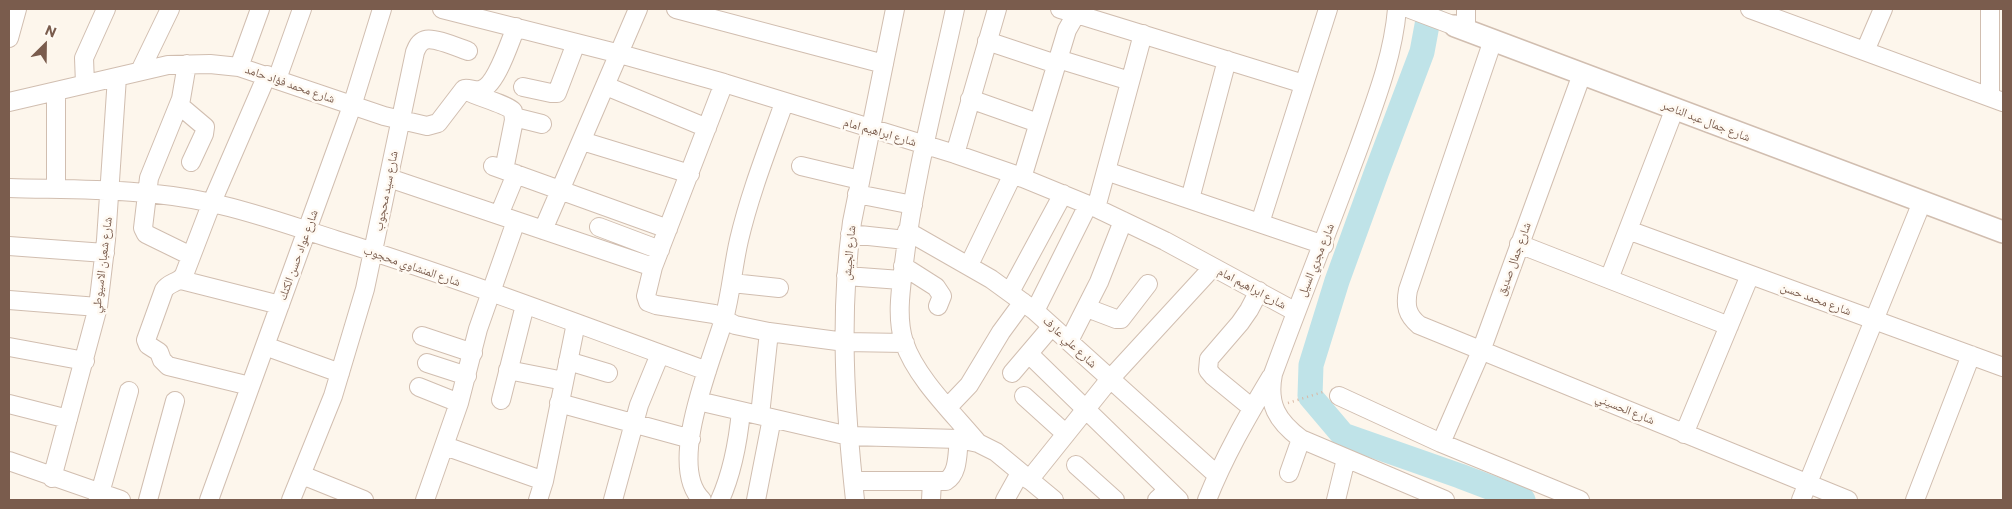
<!DOCTYPE html>
<html>
<head>
<meta charset="utf-8">
<style>
  body { margin:0 }
  #map { position:relative; width:2012px; height:509px; overflow:hidden; background:#fdf6ec; font-family:Commissioner,sans-serif }
  canvas { display:block }
  .frame { position:absolute; inset:0; border:10px solid #7a5c4d; pointer-events:none }
  .north { position:absolute; left:20px; top:20px; width:50px; height:50px; -webkit-text-stroke:4px #fffaf3; paint-order:stroke; rotate:23deg; font-size:14px; font-weight:700; line-height:20px; text-align:center; color:#7a5c4d }
  .north::after { content:''; display:block; margin:auto; width:18px; height:22px; background:#7a5c4d; clip-path:polygon(50% 0,100% 100%,50% 72%,0 100%) }
</style>
</head>
<body>
<div id="map">
<canvas width="2012" height="509"></canvas>
<div class="frame"></div>
<div class="north">N</div>
</div>
<script>
const c = document.querySelector('canvas').getContext('2d');
c.lineJoin = 'round';
function stroke(path, color, width, dash) { c.strokeStyle = color; c.lineWidth = width; c.lineCap = dash ? 'butt' : 'round'; c.setLineDash(dash || []); c.stroke(path); }
function write(font, color, halo, rows, align = 'center') {
  c.font = font + ' Commissioner,"Noto Naskh Arabic",sans-serif'; c.lineWidth = 5; c.setLineDash([]); c.textBaseline = 'middle'; c.strokeStyle = halo; c.fillStyle = color; for (const [text, x, y, turn = 0] of rows) {
    c.save(); c.translate(x, y); c.rotate((+turn || 0) * Math.PI / 180); c.textAlign = isNaN(turn) ? turn : align; if (halo) c.strokeText(text, 0, 0); c.fillText(text, 0, 0); c.restore();
  }
}
const river = new Path2D(`
  M1430,9L1422,52L1377,171L1337,281L1311,365L1310,396L1343,435L1460,476L1523,500`);
const path = new Path2D(`
  M1288,403L1326,391`);
const minor = new Path2D(`
  M442,9L620,54L724,83L955,154L1013,174L1096,208L1165,241L1296,312
  M676,9L884,64
  M955,9C937,93 914,177 904,263C901,288 896,317 904,342C916,378 954,414 978,443
  M1060,9L1304,84
  M1397,9C1393,57 1375,102 1359,147C1331,223 1301,298 1273,374C1267,404 1277,421 1301,439L1445,500
  M1410,9L1455,26
  M1466,9V30
  M1750,9L2003,102
  M9,38L17,9
  M1493,40L1408,290C1405,306 1407,315 1419,325L1848,500
  M987,41L1056,64
  M1865,51L1883,9
  M1058,59L1130,81
  M187,64L181,99L149,178L143,228L146,234L191,256
  M239,67L260,9
  M140,71L170,9
  M277,79L302,9
  M724,83L653,267L646,296L648,302L656,305L714,314L735,325L769,332L845,342L905,343
  M85,84L84,58L106,9
  M606,86L707,128
  M523,87L551,93H557L576,43
  M467,91C478,97 506,104 513,111L514,120L504,170
  M1990,97V9
  M970,99L1038,123
  M9,102L168,65L210,64L239,67L384,116L427,126L438,123L464,89C469,88 475,91 480,90C496,87 510,41 516,27
  M179,105L205,127L204,134L191,162
  M514,117L542,124
  M582,141L690,174
  M955,154L997,9
  M493,166L668,229
  M801,166L860,180
  M1106,171L1324,245
  M389,178L653,267
  M1022,178L1067,30L1079,9
  M9,188C76,190 146,188 212,203C254,212 295,227 336,240C461,279 584,326 707,371
  M56,189V91
  M857,194L913,205
  M1190,199L1227,60
  M1096,208L1143,34
  M499,215L516,174
  M1260,223L1328,9
  M599,227L660,250
  M543,230L638,9
  M1628,230L2003,367
  M907,231L991,279L1035,311L1217,475
  M850,234L906,240
  M1519,244L1729,326
  M9,246L105,253
  M969,265L1013,174
  M903,266L936,287L942,296L938,306
  M846,276L901,280
  M1609,279L1675,108
  M181,280L280,305
  M732,283L779,288
  M1010,292L1063,194
  M9,300L98,307
  M1087,308L1116,319H1121L1148,284
  M1035,311L1088,205
  M422,336L473,353
  M1069,341L1099,282L1123,221
  M265,346L340,373
  M9,347L85,361
  M1029,354L1179,500
  M568,361L608,373
  M427,363L467,376
  M508,370L564,381
  M1012,373L1052,326
  M250,386L168,366L162,360L159,352L148,345L146,340L164,290C169,282 179,283 184,275L212,202L267,75
  M419,387L459,403
  M1024,396L1066,434
  M1339,396L1441,443L1580,500
  M501,400L525,305
  M698,401L849,436L959,439L978,443L996,452L1054,500
  M559,403L691,439
  M9,404L68,419
  M948,407L969,385L1001,332L1023,302
  M1252,408L1213,376L1208,370L1209,359L1240,323L1249,310L1259,291
  M760,415L769,332
  M1684,434L1750,275
  M1441,443L1481,351L1582,74
  M445,446L544,481
  M9,461L121,500
  M1076,465L1115,500
  M1289,473L1301,439
  M302,475L364,500
  M52,478L98,307L106,240L117,77
  M1029,480L1110,379L1213,267
  M853,481H946C959,473 957,453 959,439
  M98,500L129,391
  M148,500L175,401
  M209,500L352,106L382,9
  M291,500L333,396L365,289L415,52C417,47 419,42 425,40C434,37 459,48 468,51
  M425,500L459,403L478,329L516,221
  M538,500L544,481L576,323
  M613,500L639,405L660,354
  M702,500C666,466 712,360 724,319C731,293 733,266 739,240C750,193 768,148 784,103
  M720,500C733,471 738,442 741,411
  M756,500L772,418
  M855,500C845,408 839,314 852,222L895,9
  M931,500L932,481
  M1005,500L1020,473
  M1157,500L1168,490
  M1207,500C1224,457 1247,417 1271,377
  M1336,500L1346,459
  M1801,500L1922,202
  M1915,500L1971,355`);
const tertiary = new Path2D(`
  M1455,26L2003,232`);
const streetNames = [
  ["شارع محمد فؤاد حامد",290,84,19],
  ["شارع جمال عبد الناصر",1706,121,21],
  ["شارع ابراهيم امام",880,132,16],
  ["شارع سيد محجوب",386,191,-79],
  ["شارع الجيش",849,253,-85],
  ["شارع عواد حسن الكنك",298,255,-70],
  ["شارع جمال صديق",1514,259,-70],
  ["شارع مجري السيل",1316,260,-68],
  ["شارع شعبان الاسيوطي",102,265,-83],
  ["شارع المنشاوي محجوب",412,266,19],
  ["شارع ابراهيم امام",1252,288,28],
  ["شارع محمد حسن",1816,299,20],
  ["شارع علي عارف",1070,342,43],
  ["شارع الحسيني",1625,409,22]
];
stroke(river, '#bfe3e8', 25);
stroke(minor, '#d1beb0', 20);
stroke(tertiary, '#d1beb0', 24);
stroke(path, '#d9b8a5', 2.5, [1, 4]);
stroke(minor, '#fff', 18);
stroke(tertiary, '#fff', 21);
write('12px', '#7a5c4d', '#fffaf3', streetNames);
</script>
</body>
</html>
